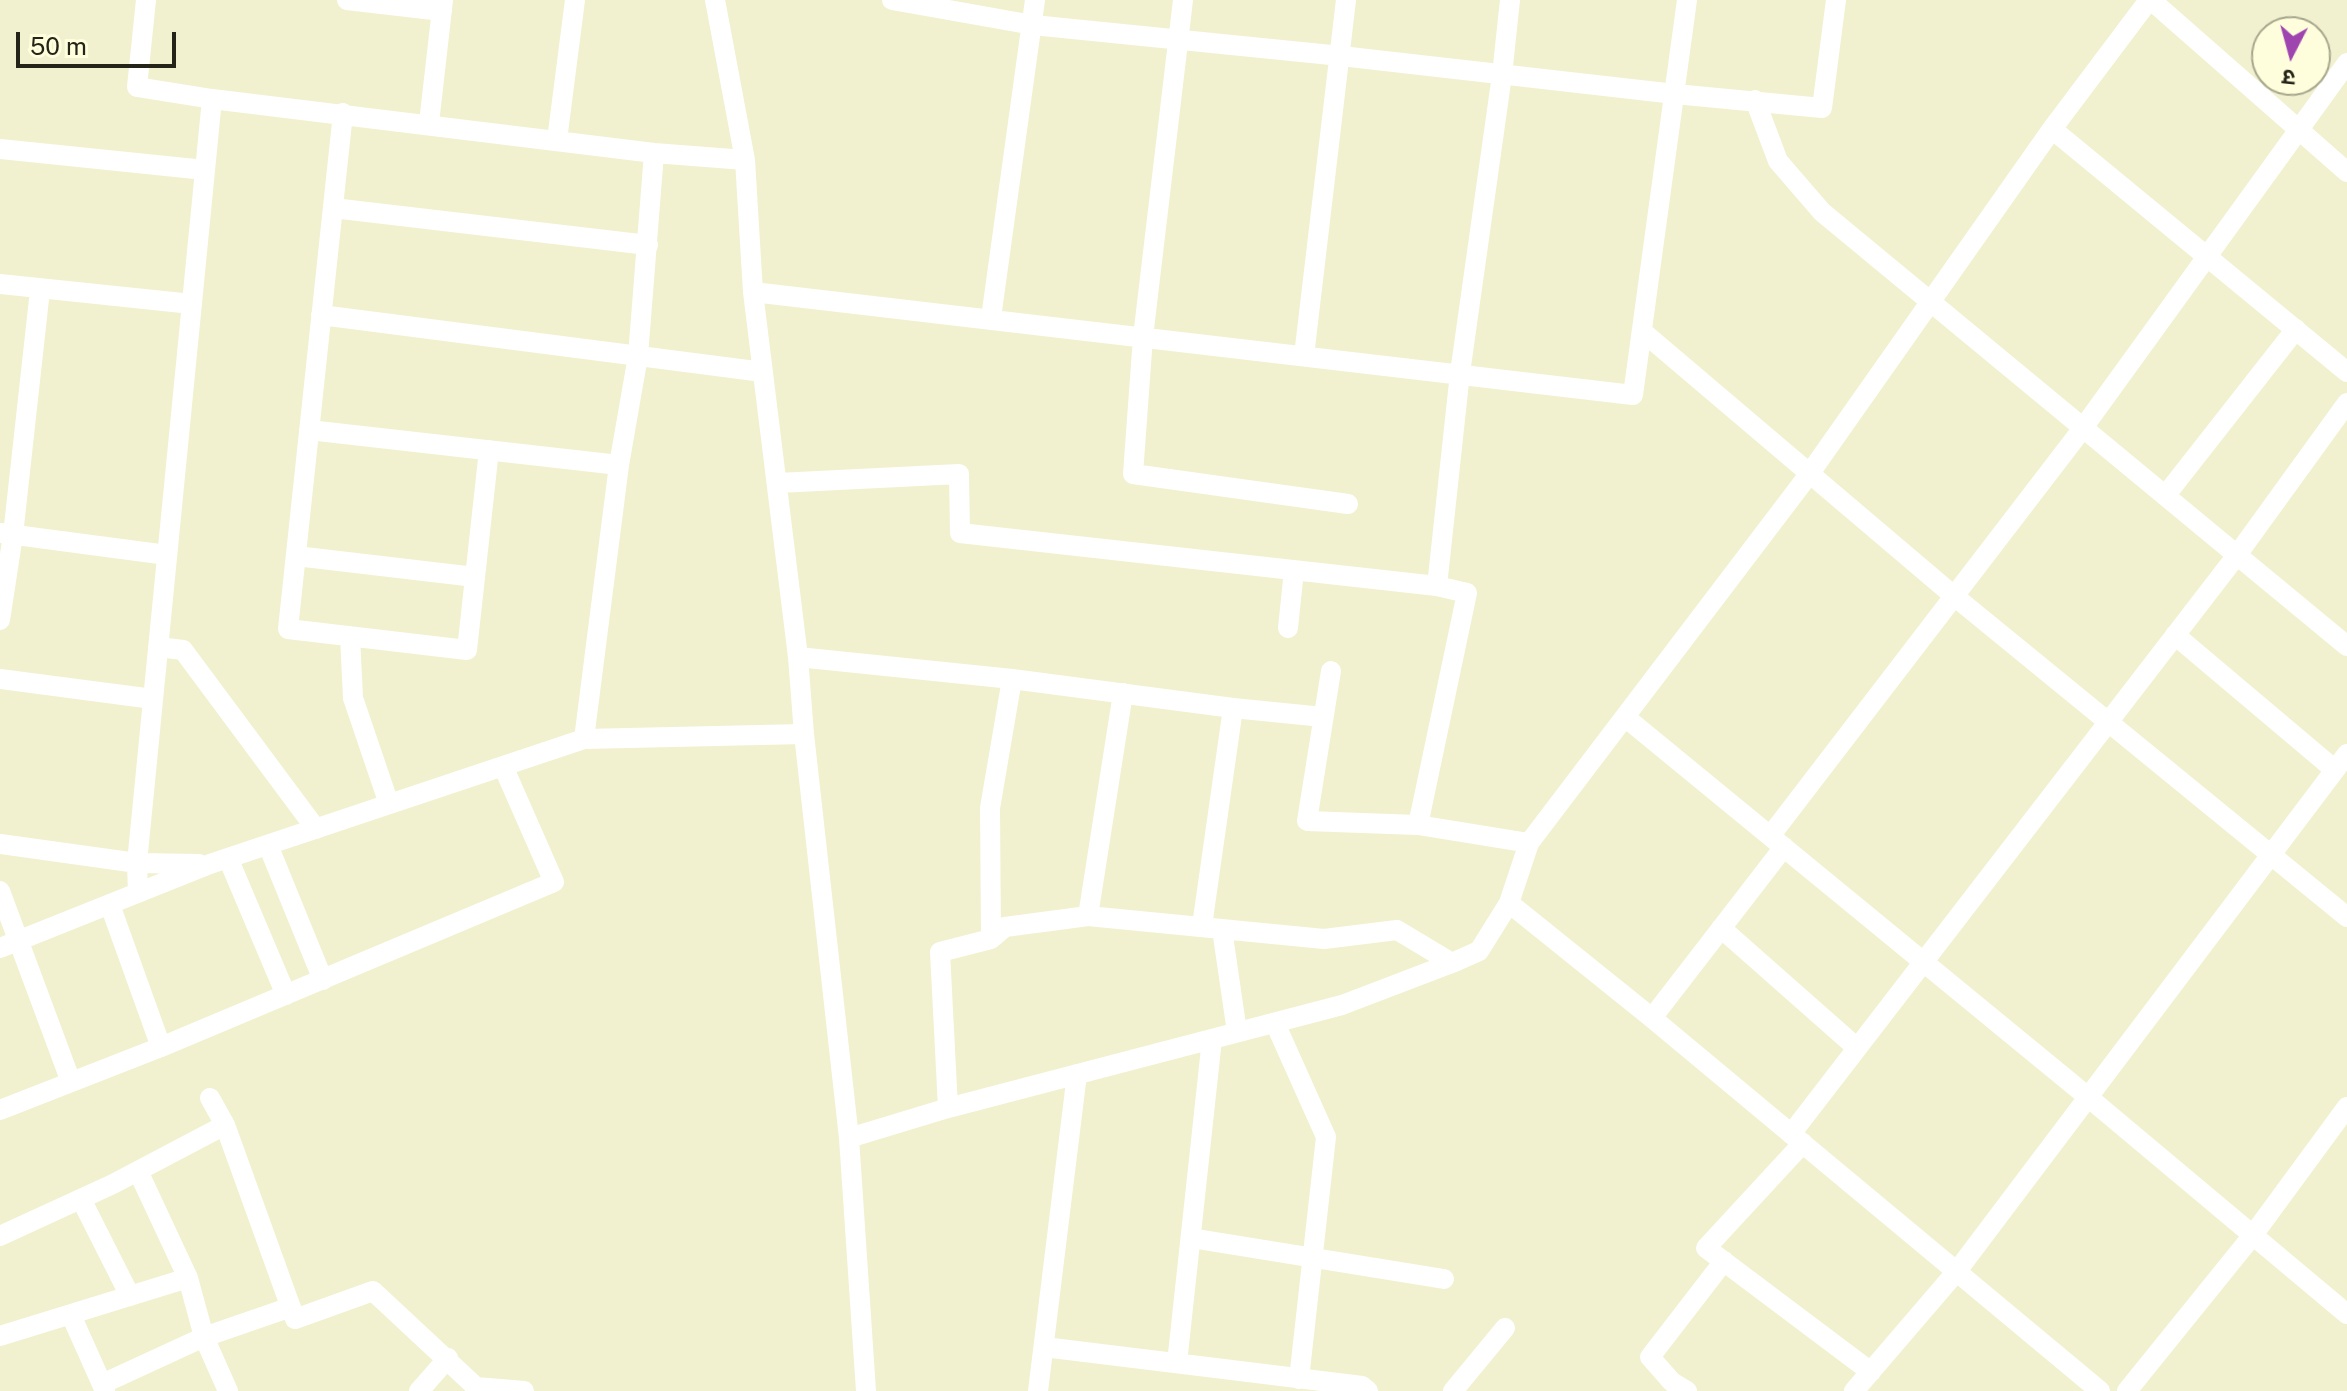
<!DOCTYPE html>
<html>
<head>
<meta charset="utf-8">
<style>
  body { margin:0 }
  #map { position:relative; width:2347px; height:1391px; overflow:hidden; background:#f1f1cf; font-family:"Public Sans","Noto Sans Devanagari",sans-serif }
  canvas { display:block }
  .north { position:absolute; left:2251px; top:16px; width:80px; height:80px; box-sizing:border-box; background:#fefedc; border:2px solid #a7a78e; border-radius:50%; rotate:186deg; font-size:22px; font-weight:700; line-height:32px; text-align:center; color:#252418 }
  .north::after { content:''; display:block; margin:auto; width:28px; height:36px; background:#9f45b0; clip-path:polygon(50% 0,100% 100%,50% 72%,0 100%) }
  .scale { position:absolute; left:16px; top:32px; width:160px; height:36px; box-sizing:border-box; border:4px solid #252418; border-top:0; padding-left:10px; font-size:24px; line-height:28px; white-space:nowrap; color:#252418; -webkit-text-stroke:6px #fefedc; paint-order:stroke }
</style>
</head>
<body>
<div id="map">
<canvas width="2347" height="1391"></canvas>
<div class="north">उ</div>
<div class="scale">50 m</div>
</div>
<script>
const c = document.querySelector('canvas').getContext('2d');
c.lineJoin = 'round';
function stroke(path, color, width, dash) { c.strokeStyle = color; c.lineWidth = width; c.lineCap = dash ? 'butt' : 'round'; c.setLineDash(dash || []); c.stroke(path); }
const minor = new Path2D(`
  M146,0L137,87L212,99L654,153L745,160
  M347,0L442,11
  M715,0L745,160L753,292L798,657L804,734L849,1138L866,1391
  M892,0L1033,25L1341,56L1675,94L1822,108L1836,0
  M1183,0L1143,337L1133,474L1348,504
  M2151,0L2347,172
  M1755,100L1778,161L1822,212L2347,646
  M343,113L288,629L467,650L489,450
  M429,123L443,0
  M2052,129L2347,372
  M557,140L575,0
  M0,149L205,170
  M333,208L648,245
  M0,284L192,304
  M753,292L1633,395L1687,0
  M321,315L763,372
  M991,318L1035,0
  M1643,332L1954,596L2347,917
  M1304,356L1346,0
  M309,430L619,465
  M778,483L959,474L960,533L1437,586L1467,593L1418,825
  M2165,496L2296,329
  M0,533L167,555
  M296,556L475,577
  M1437,586L1460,373L1502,75L1510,0
  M0,620L13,535L40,290
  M1288,628L1294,570
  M2175,635L2335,770
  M350,636L353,698L389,804
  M158,647L183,650L316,829
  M798,657L1012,679L1233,708L1323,717
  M1331,671L1307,821L1418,825L1529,843
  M0,679L153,699
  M1625,717L2088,1097L2347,1314
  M584,739L619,465L638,356L654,153
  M1771,835L2083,428L2347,63
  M0,844L137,863L199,864
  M268,845L323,980
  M228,858L286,995
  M0,891L71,1082
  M138,893L137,863L212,99
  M1509,903L1652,1018L2100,1391
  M110,905L161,1047
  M1088,916L1123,693
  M1202,926L1233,708
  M1721,928L1857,1048
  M1222,929L1237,1032
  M991,939L990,808L1012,679
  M0,948L210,864L584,739L804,734
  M1652,1018L1784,847
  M1275,1023L1326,1137L1299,1379
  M210,1098L225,1125L295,1319L373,1291L476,1387L524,1391
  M948,1108L940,952L991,939L1005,927L1088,916L1324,939L1397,930L1452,963
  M0,1110L161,1047L554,882L503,766
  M1791,1134L2237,555L2347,403
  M849,1138L948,1108L1342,1005L1452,963L1479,951L1509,903L1529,843L1810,473L2052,129L2149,0
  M1803,1143L1706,1248L1871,1372
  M138,1171L188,1278L204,1337L228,1391
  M81,1199L130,1296
  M0,1236L113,1184L225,1125
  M1191,1238L1444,1279
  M71,1315L105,1391
  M0,1336L188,1278
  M1044,1347L1362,1386L1368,1391
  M1177,1363L1212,1039
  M102,1384L204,1337L291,1307
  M419,1391L448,1358
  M1038,1391L1077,1074
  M1453,1391L1505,1328
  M1687,1391L1672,1382L1650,1357L1724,1261
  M1854,1391L1957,1271L2347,754
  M2127,1391L2253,1235L2347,1107`);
stroke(minor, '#fff', 20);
</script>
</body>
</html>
